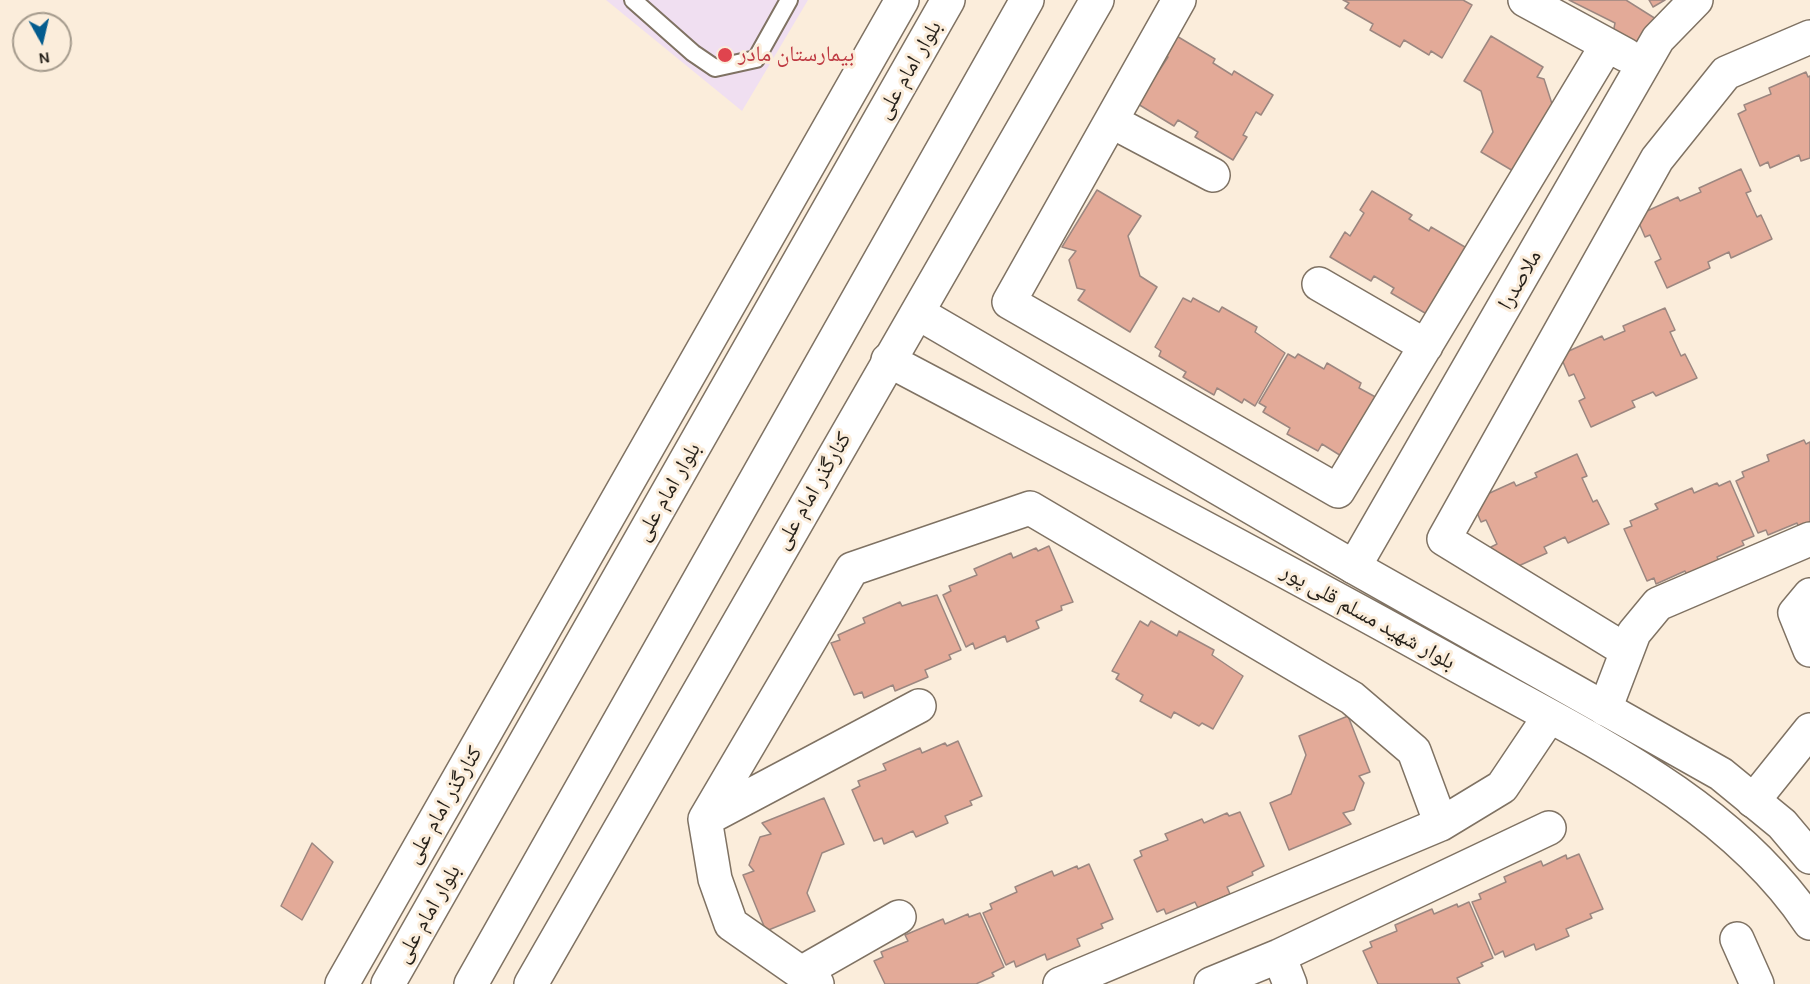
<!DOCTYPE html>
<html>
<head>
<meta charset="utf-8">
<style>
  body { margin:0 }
  #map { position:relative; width:1810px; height:984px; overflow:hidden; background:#fbeddb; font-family:Karla,sans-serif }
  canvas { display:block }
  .north { position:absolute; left:12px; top:12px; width:60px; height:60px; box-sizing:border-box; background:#fbeddb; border:2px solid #a59b8d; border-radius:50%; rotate:172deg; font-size:16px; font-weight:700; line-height:24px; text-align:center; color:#241f18 }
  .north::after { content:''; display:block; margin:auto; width:21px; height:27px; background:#045c8e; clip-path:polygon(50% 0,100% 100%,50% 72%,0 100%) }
</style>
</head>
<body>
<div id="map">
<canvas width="1810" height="984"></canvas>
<div class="north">N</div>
</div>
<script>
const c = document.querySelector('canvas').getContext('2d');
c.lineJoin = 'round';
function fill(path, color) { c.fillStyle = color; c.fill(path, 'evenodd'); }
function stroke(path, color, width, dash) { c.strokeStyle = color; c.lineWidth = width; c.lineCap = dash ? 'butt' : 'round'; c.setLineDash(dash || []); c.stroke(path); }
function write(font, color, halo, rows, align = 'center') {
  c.font = font + ' Karla,"Noto Naskh Arabic",sans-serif'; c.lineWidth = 6; c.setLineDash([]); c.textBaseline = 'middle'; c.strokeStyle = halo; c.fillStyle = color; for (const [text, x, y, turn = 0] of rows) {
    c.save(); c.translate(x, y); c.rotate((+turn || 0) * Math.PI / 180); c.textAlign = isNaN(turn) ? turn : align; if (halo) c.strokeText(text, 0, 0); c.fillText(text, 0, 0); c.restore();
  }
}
const medical = new Path2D(`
  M606,0H808L742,111Z`);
const building = new Path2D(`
  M1343,0H1463L1472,5L1442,58L1431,51L1429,55L1404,40L1400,47L1370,30L1373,24L1345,8L1349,3Z
  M1569,0H1626L1656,19L1635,49L1613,33L1615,23Z
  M1649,0H1665L1653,7Z
  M1175,35L1215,59L1213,63L1232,75L1234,71L1273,95L1261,115L1256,112L1243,135L1247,137L1233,160L1195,137L1198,132L1178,120L1174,126L1133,101L1148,77L1153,80L1168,57L1163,55Z
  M1491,36L1543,67L1537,77L1544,79L1553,107L1525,178L1481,152L1493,132L1481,91L1464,81Z
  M1806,72L1808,77L1810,76V158L1801,161L1799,155L1770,168L1768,162L1760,166L1738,114L1746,110L1744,105L1771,94L1769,88Z
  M1741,169L1751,191L1746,193L1757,217L1761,215L1772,239L1731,258L1729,252L1708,262L1710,268L1667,288L1655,262L1661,259L1650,235L1645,237L1636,216L1678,197L1680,201L1701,192L1699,188Z
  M1097,190L1141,216L1128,236L1140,276L1157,287L1130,332L1078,300L1085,290L1077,288L1069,260L1076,251L1062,247Z
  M1372,191L1412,215L1409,219L1429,231L1431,227L1470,250L1457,271L1453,268L1439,290L1444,293L1430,316L1391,293L1394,288L1374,276L1371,281L1330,257L1345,232L1350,236L1364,213L1360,210Z
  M1183,298L1191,302L1193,298L1219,312L1222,307L1257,327L1255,332L1285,353L1255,406L1244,399L1242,403L1217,388L1214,395L1183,377L1186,372L1159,356L1161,351L1155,347Z
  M1665,308L1675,330L1670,332L1681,356L1685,354L1697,378L1656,396L1653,392L1632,401L1635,407L1591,427L1579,401L1585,398L1574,374L1569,376L1560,355L1602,336L1604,340L1625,331L1623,326Z
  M1288,354L1295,358L1298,354L1324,369L1327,363L1361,383L1359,388L1381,400L1346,459L1322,444L1318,451L1287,434L1290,428L1263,412L1266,407L1259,403Z
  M1804,440L1806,444L1810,442V524L1799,528L1797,523L1768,535L1766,530L1758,533L1736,481L1744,477L1742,472L1769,461L1767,455Z
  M1577,454L1587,476L1582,478L1593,502L1597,500L1609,524L1568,543L1565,537L1544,547L1547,553L1503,573L1491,547L1497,544L1486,520L1481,522L1472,501L1514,482L1516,486L1537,477L1535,473Z
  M1730,481L1754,536L1742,541L1744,545L1717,557L1720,563L1688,577L1685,571L1656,584L1654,578L1647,581L1624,529L1632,526L1630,521L1658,509L1655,504L1692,488L1694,493L1717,483L1719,486Z
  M1049,546L1073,602L1061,606L1062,610L1036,621L1039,628L1007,642L1005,636L975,649L973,643L966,647L943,595L951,591L949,586L977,575L974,569L1011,553L1013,558L1036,548L1038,551Z
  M937,595L961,650L949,655L951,659L925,670L928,677L895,691L893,685L864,698L862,692L854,695L831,643L840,640L838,635L865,623L863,618L900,602L902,606Z
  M1140,621L1148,626L1151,621L1177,636L1179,631L1214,650L1212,655L1243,676L1213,729L1202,723L1199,726L1174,712L1171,718L1140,701L1143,695L1116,679L1119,674L1112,671Z
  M1348,716L1370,772L1359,776L1364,783L1354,810L1343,813L1351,824L1289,850L1270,803L1291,794L1306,755L1299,736Z
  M958,741L982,796L970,801L972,805L945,816L948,823L916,837L913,831L884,844L882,838L874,841L852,790L860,786L858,781L886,770L883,764L920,748L922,753L945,743L947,746Z
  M824,798L844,844L822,853L807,893L815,911L766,931L743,875L754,871L749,865L760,837L771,834L762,823Z
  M1240,812L1264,866L1252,872L1253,875L1227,887L1230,894L1198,908L1195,902L1166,914L1164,909L1157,912L1134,860L1142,856L1140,851L1168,840L1165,834L1202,819L1204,823L1227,813L1229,816Z
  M312,843L333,862L302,920L281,906Z
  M1579,854L1603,909L1590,914L1592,918L1566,929L1569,936L1536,950L1534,944L1505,957L1503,951L1495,955L1472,902L1481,899L1479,894L1506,882L1504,877L1541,861L1543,866L1566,855L1567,859Z
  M1089,864L1113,919L1101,924L1103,928L1077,939L1080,946L1047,960L1045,954L1016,967L1014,961L1006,965L983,913L992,909L990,904L1017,892L1015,887L1052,871L1054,876L1077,866L1078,869Z
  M1469,902L1493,958L1481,963L1483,966L1457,978L1460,984H1378L1363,951L1372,947L1370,942L1397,931L1395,925L1432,909L1434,914L1457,904L1458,907Z
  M980,913L1004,967L992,973L994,976L976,984H885L874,961L883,957L881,952L908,941L905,935L943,919L945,924L968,914L969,917Z`);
const service = new Path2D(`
  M633,0L693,53L715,68L756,59L789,0`);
const minor = new Path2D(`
  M1179,0L1009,302L1338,491L1607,45
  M1525,0L1626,55
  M1111,121L1213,175
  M1319,284L1426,346
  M1354,567L1658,39L1696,0
  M1810,595L1795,613L1810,650
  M1627,651L1444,539L1657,159L1726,73L1810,37
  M1605,709L1634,633L1658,604L1810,539
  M1753,801L1810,730
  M706,819L919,706
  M1737,939L1757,984
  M1279,956L1290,984
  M801,973L899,917
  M817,984L731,924L715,879L705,819L852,569L1030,508L1352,698L1414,751L1441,824
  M1060,984L1441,824L1502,787L1549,717
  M1211,984L1279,956L1549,828`);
const tertiary = new Path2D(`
  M918,313L1354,567L1721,774L1782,824L1810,857
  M888,360C1073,458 1259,555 1442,657C1571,730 1726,797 1810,923`);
const secondary = new Path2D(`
  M342,984L902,0
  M388,984L948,0
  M471,984L1027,0
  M531,984L1097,0`);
const markers = [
  [725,55,8,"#e0444e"]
];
const healthNames = [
  ["بیمارستان مادر",738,55]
];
const streetNames = [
  ["بلوار امام علی",909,70,-60],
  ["ملاصدرا",1520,280,-60],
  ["کنارگذر امام علی",813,491,-60],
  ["بلوار امام علی",668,492,-60],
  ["بلوار شهید مسلم قلی پور",1368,617,29],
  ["کنارگذر امام علی",444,805,-60],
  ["بلوار امام علی",428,914,-60]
];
fill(medical, '#f0dff1');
fill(building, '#e3aa98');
stroke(building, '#9c8780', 1.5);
stroke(service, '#7f7263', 20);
stroke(minor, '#7f7263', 36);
stroke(tertiary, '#7f7263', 36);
stroke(secondary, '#7f7263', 36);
stroke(service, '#fff', 16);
stroke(minor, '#fff', 33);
stroke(tertiary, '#fff', 33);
stroke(secondary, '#fff', 33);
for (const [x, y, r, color] of markers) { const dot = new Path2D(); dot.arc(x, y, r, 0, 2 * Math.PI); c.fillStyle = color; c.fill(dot); stroke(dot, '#fbeddb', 2); }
write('22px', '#be3a42', '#fbeddb', healthNames, 'left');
write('22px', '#241f18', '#fbeddb', streetNames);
</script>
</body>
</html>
